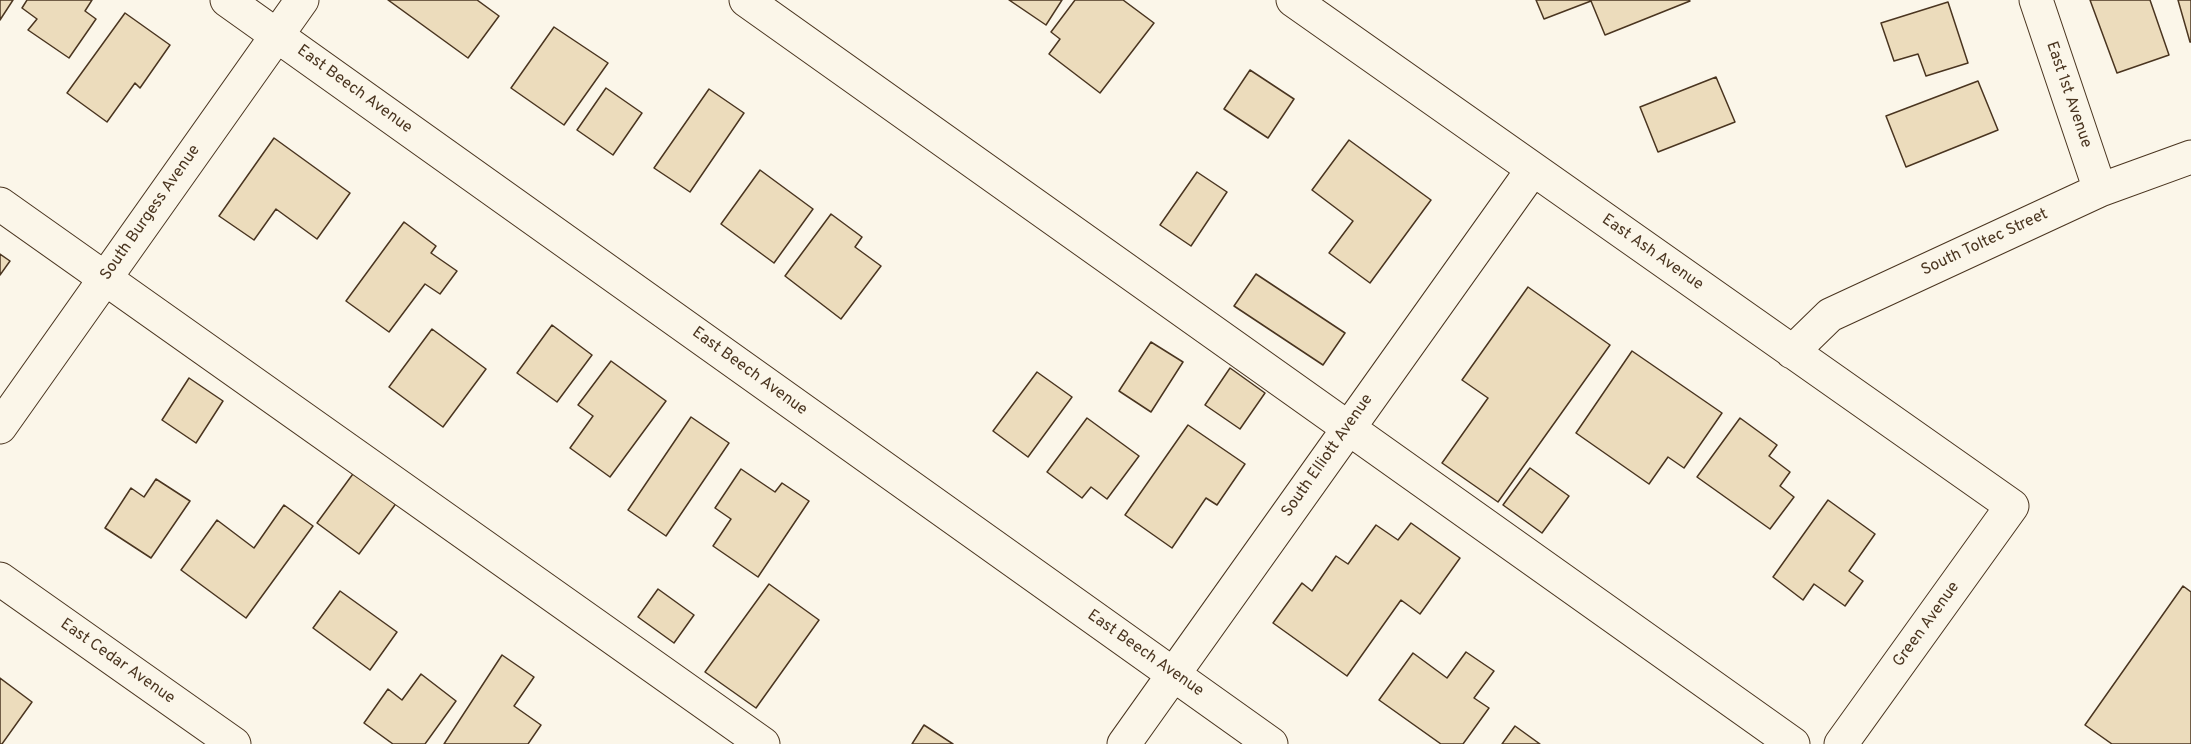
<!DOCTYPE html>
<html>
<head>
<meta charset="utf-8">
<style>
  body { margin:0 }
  canvas { display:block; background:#fbf6e9 }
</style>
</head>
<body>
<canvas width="2191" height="744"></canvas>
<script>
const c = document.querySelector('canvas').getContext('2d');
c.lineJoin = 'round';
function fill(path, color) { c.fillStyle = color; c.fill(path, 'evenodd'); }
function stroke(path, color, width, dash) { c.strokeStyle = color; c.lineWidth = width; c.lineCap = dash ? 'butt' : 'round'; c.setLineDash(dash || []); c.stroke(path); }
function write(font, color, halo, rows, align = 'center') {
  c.font = font + ' Overpass,sans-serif'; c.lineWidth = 4.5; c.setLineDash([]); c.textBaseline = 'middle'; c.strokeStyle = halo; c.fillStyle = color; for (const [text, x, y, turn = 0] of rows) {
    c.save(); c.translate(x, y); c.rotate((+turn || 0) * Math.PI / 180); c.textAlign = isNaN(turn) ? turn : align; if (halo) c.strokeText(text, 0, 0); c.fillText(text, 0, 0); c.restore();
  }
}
const building = new Path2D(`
  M0,0H13L0,20Z
  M27,0H92L85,11L96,19L69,58L28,30L37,19L22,8Z
  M388,0H477L499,16L468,58Z
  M1009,0H1062L1046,25Z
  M1075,0H1123L1154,23L1100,93L1049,54L1060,39L1051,32Z
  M1536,0H1689L1690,1L1605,35L1591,1L1544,19Z
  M2090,0H2150L2169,55L2117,73Z
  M2178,0H2191V42H2190Z
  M1948,2L1968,63L1926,76L1918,54L1894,61L1881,23Z
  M125,13L170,45L140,88L135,83L107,122L67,93Z
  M554,27L608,63L564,125L511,88Z
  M1250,70L1294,99L1268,138L1224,109Z
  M1716,77L1735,122L1658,152L1640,107Z
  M1978,81L1998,130L1906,167L1886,116Z
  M606,88L642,113L613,155L577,130Z
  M709,89L744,113L690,192L654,168Z
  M274,138L350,193L317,239L276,209L254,240L219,216Z
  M1349,140L1431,200L1370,283L1329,253L1353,221L1312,190Z
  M760,170L813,209L774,263L721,224Z
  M1197,172L1227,192L1191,246L1160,225Z
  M831,214L862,237L855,247L881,266L841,319L785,276Z
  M404,222L436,246L431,253L457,271L440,294L425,284L389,332L346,301Z
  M0,254L10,261L0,275Z
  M1256,274L1345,333L1323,365L1234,306Z
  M1528,287L1610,345L1498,502L1442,463L1488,398L1462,380Z
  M552,325L592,355L557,402L517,373Z
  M432,329L486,369L443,427L389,387Z
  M1151,342L1183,362L1151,412L1119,391Z
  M1632,351L1722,413L1684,468L1668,457L1649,484L1576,433Z
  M611,361L666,401L610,477L570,448L593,416L578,405Z
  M1230,368L1265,393L1240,429L1205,405Z
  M1037,372L1072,397L1028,457L993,431Z
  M189,378L223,401L196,443L162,420Z
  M691,417L729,443L666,536L628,510Z
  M1087,418L1139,456L1107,499L1091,487L1082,498L1047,472Z
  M1740,418L1777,445L1769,456L1790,472L1780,486L1794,497L1770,529L1697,477Z
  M1188,425L1245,464L1217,505L1206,498L1172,548L1125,515Z
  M358,467L400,498L359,554L317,523Z
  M1530,468L1569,496L1542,533L1503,505Z
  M741,469L775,492L782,483L809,501L758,577L713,546L731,519L715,508Z
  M156,479L190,501L151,558L105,528L131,488L144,497Z
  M1828,500L1875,534L1849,571L1863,581L1845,606L1814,584L1803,600L1773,577Z
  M284,505L313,526L246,618L181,570L217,520L254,548Z
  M1411,523L1460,558L1420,614L1401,600L1347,676L1273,623L1302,583L1312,591L1336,556L1348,564L1376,525L1398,540Z
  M769,584L819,620L756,708L705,672Z
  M2183,586L2191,592V744H2112L2085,725Z
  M658,589L694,615L674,643L638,617Z
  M340,591L397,632L370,670L313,628Z
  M1466,652L1494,671L1474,698L1489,708L1463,744H1441L1379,700L1413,653L1447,678Z
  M502,655L534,677L514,706L541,725L528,744H444Z
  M421,674L456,701L425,744H393L364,723L388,689L402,700Z
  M0,678L32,702L2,744H0Z
  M924,725L953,744H912Z
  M1515,726L1540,744H1502Z`);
const minor = new Path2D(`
  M227,0L1271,744
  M746,0L1793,744
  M1293,0L2012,506L1841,744
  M2036,0L2100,190
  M0,204L763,744
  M1792,352L1830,315L2100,190L2191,157
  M0,427L302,0
  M0,579L234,744
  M1124,744L1533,169`);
const streetNames = [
  ["East Beech Avenue",354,90,36],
  ["East 1st Avenue",2068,95,71],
  ["South Burgess Avenue",151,213,-55],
  ["South Toltec Street",1985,243,-25],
  ["East Ash Avenue",1652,253,35],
  ["East Beech Avenue",749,372,36],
  ["South Elliott Avenue",1328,456,-55],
  ["Green Avenue",1927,625,-54],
  ["East Beech Avenue",1145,654,35],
  ["East Cedar Avenue",117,662,35]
];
fill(building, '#ecdcbc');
stroke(building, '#4a3520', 1.5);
stroke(minor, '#4a3520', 35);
stroke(minor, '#fbf6e9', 33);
write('16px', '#4a3520', '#fbf6e9', streetNames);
</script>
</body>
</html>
